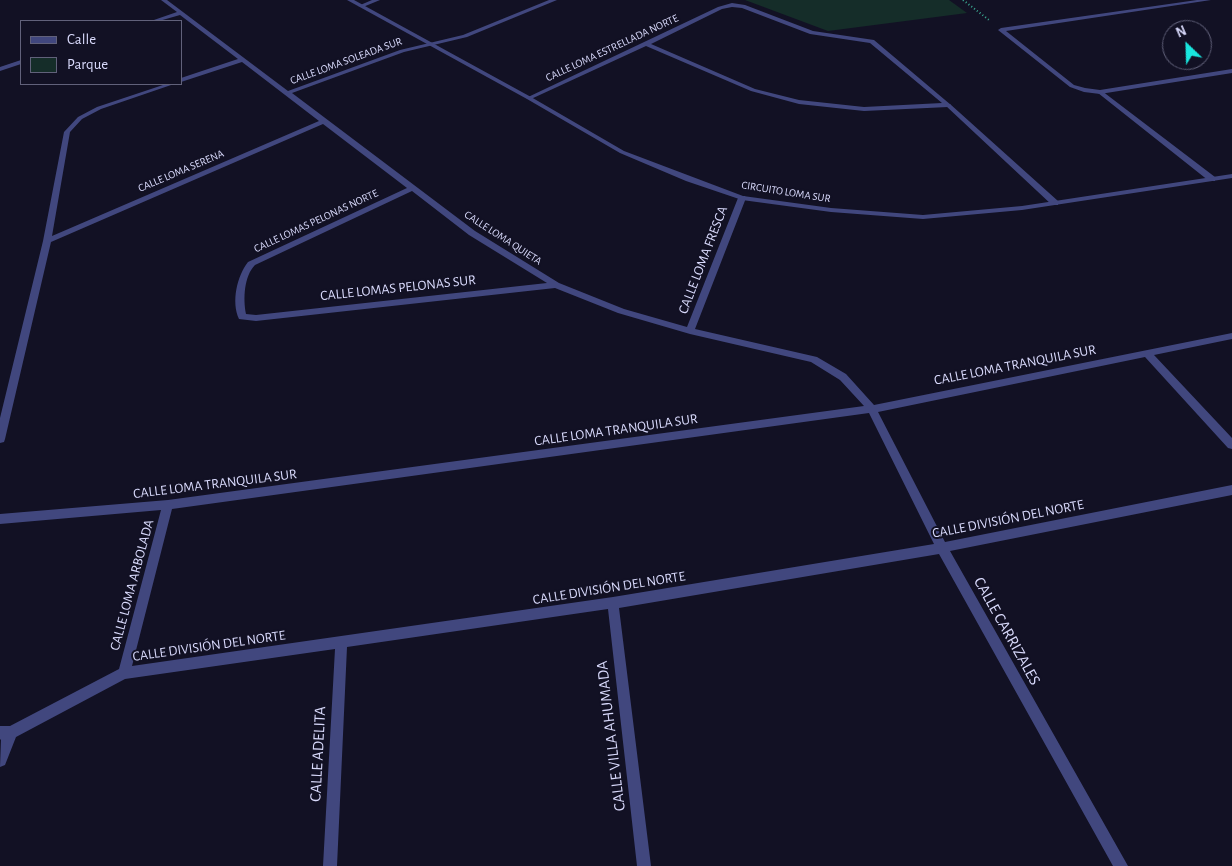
<!DOCTYPE html>
<html>
<head>
<meta charset="utf-8">
<style>
  body { margin:0 }
  #map { position:relative; width:1232px; height:866px; overflow:hidden; background:#121124; font-family:"Alegreya Sans",sans-serif }
  canvas { display:block }
  .legend { position:absolute; left:20px; top:20px; width:162px; height:65px; box-sizing:border-box; background:#121124; border:1px solid #61617a; margin:0; padding:6px 9px; list-style:none; font-size:15px; color:#d8d9fb }
  .legend li { display:flex; align-items:center; gap:10px; height:25px }
  .legend b { width:25px; border:1px solid #61617a }
  .north { position:absolute; left:1162px; top:20px; width:50px; height:50px; box-sizing:border-box; background:#121124; border:1px solid #61617a; border-radius:50%; rotate:336deg; font-size:14px; font-weight:700; line-height:20px; text-align:center; color:#d8d9fb }
  .north::after { content:''; display:block; margin:auto; width:18px; height:22px; background:#19e6de; clip-path:polygon(50% 0,100% 100%,50% 72%,0 100%) }
</style>
</head>
<body>
<div id="map">
<canvas width="1232" height="866"></canvas>
<ul class="legend">
<li><b style="height:6px;background:#41477e"></b>Calle</li>
<li><b style="height:14px;background:#152d29"></b>Parque</li>
</ul>
<div class="north">N</div>
</div>
<script>
const c = document.querySelector('canvas').getContext('2d');
c.lineJoin = 'round';
function fill(path, color) { c.fillStyle = color; c.fill(path, 'evenodd'); }
function stroke(path, color, width, dash) { c.strokeStyle = color; c.lineWidth = width; c.lineCap = dash ? 'butt' : 'round'; c.setLineDash(dash || []); c.stroke(path); }
function write(font, color, halo, rows, align = 'center') {
  c.font = font + ' "Alegreya Sans",sans-serif'; c.lineWidth = 4; c.setLineDash([]); c.textBaseline = 'middle'; c.strokeStyle = halo; c.fillStyle = color; for (const [text, x, y, turn = 0] of rows) {
    c.save(); c.translate(x, y); c.rotate((+turn || 0) * Math.PI / 180); c.textAlign = isNaN(turn) ? turn : align; if (halo) c.strokeText(text, 0, 0); c.fillText(text, 0, 0); c.restore();
  }
}
const green = new Path2D(`
  M745,0H949L967,13L828,31Z`);
const path = new Path2D(`
  M963,0L989,20`);
const pedestrian = new Path2D(`
  M1098,91H1102L1215,177V181H1209L1098,93Z
  M946,104H950L1058,201V205H1052L946,106Z`);
const minor = new Path2D(`
  M161,0H167L288,91L400,50L463,35L549,0H557L467,37L404,52L292,93L475,231L559,283L624,309L687,327L738,198L742,196H745L746,198L695,329L817,357L846,374L874,405L1232,333V339L1154,355L1232,438V449L1228,448L1145,357L878,412L945,542L1232,485V495L950,551L1128,866H1113L939,554L619,608L651,866H637L608,609L347,647L337,866H323L335,649L125,679L16,737L5,765L0,767L1,739L0,740V726H10L119,669L161,510L0,524V514L168,500L864,406L840,380L811,362L690,334L618,313L555,288L256,321L239,319C231,302 237,276 248,262L407,188L323,124L51,242L5,439L4,442L0,443V418L43,241L64,132L78,117L97,107L166,84H174L101,109L82,119L70,132L52,236L319,121L242,62L181,82V78L238,59L180,15L159,21H151L177,12ZM412,191L469,235L547,283L256,315L246,314C243,299 244,276 255,265ZM869,413L934,544L613,597L132,666L172,509Z
  M372,0H380L363,7L358,6Z
  M1197,0H1211L1006,31L1074,85L1085,88L1100,90L1232,69V73L1100,94L1084,92L1070,87L998,30L1001,28Z
  M732,3L745,5L813,31L874,40L951,105L948,107L864,111L799,104L751,91L646,46L531,99L526,98L718,7ZM732,7L742,8L810,34L870,43L942,103L864,107L799,100L755,89L651,44L722,9Z
  M21,60V64L0,71V67Z`);
const tertiary = new Path2D(`
  M347,0H354L531,97L624,151L743,196L831,208L923,215L1022,206L1232,174V178L1022,210L923,219L831,212L742,200L686,181L620,153L527,99Z`);
const farStreetnames = [
  ["CALLE LOMA ESTRELLADA NORTE",612,48,-25],
  ["CALLE LOMA SOLEADA SUR",346,61,-20],
  ["CALLE LOMA SERENA",181,171,-23],
  ["CIRCUITO LOMA SUR",786,192,9],
  ["CALLE LOMAS PELONAS NORTE",316,221,-25],
  ["CALLE LOMA QUIETA",503,238,33]
];
const streetNames = [
  ["CALLE LOMA FRESCA",703,260,-69],
  ["CALLE LOMAS PELONAS SUR",398,288,-6],
  ["CALLE LOMA TRANQUILA SUR",1015,365,-11],
  ["CALLE LOMA TRANQUILA SUR",616,430,-8],
  ["CALLE LOMA TRANQUILA SUR",215,484,-7],
  ["CALLE DIVISIÓN DEL NORTE",1008,519,-11],
  ["CALLE LOMA ARBOLADA",132,585,-75],
  ["CALLE DIVISIÓN DEL NORTE",609,588,-9],
  ["CALLE DIVISIÓN DEL NORTE",209,646,-8]
];
const nearStreetnames = [
  ["CALLE CARRIZALES",1007,631,61],
  ["CALLE VILLA AHUMADA",611,736,-97],
  ["CALLE ADELITA",318,754,-87]
];
fill(green, '#152d29');
stroke(path, '#3cab94', 2, [1, 2.5]);
fill(pedestrian, '#41477e');
fill(minor, '#41477e');
fill(tertiary, '#41477e');
write('11px', '#d8d9fb', '#121124', farStreetnames);
write('14px', '#d8d9fb', '#121124', streetNames);
write('16px', '#d8d9fb', '#121124', nearStreetnames);
</script>
</body>
</html>
